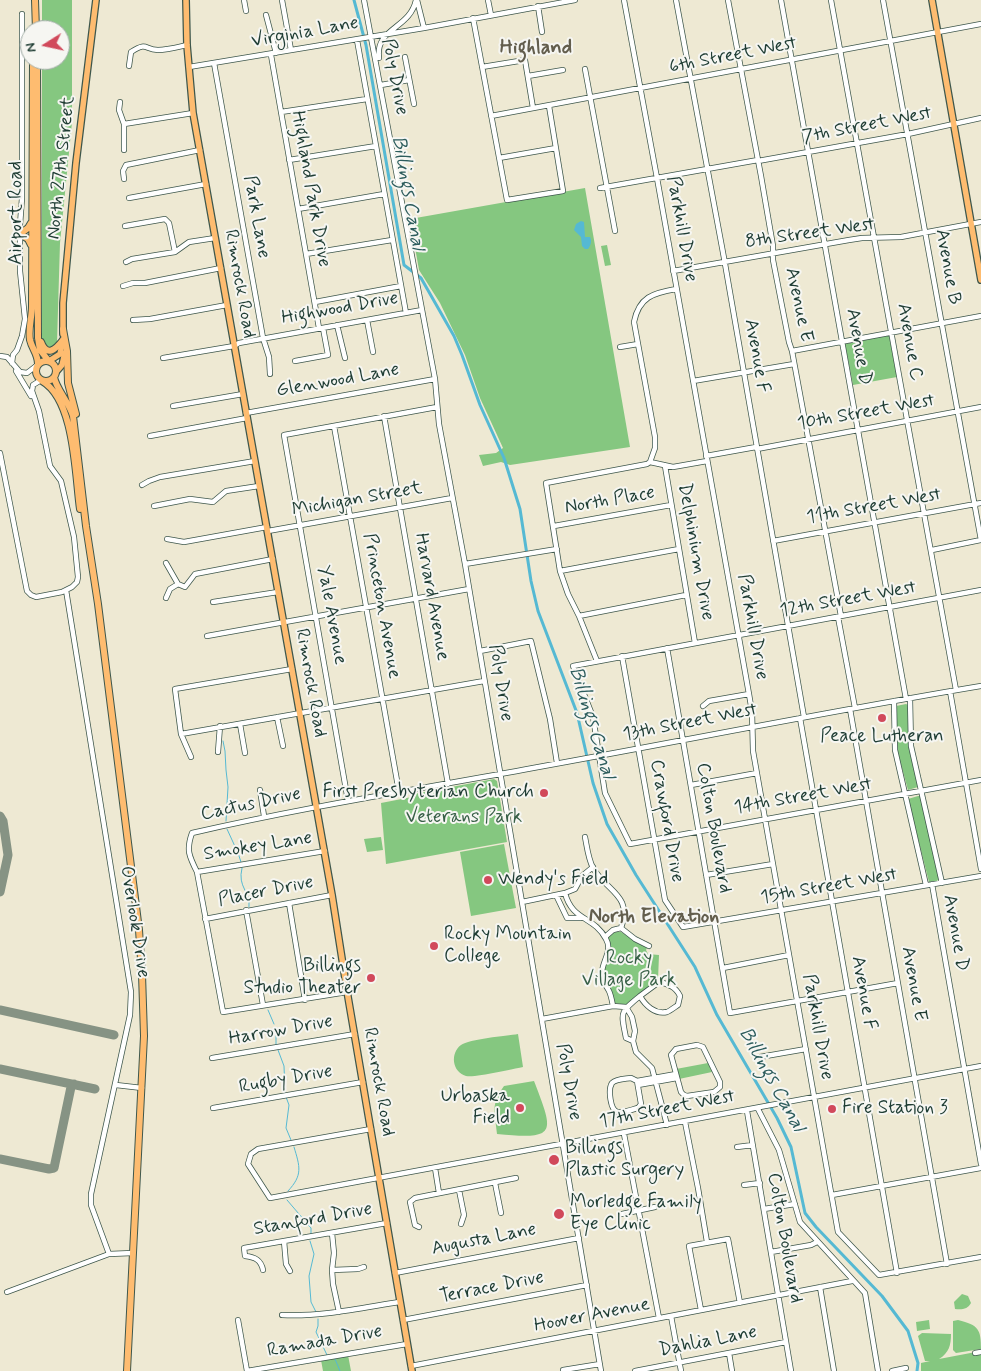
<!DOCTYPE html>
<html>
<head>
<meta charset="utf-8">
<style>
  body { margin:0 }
  #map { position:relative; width:981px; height:1371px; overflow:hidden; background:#eee9d3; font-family:Mynerve,sans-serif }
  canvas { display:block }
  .north { position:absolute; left:20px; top:20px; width:50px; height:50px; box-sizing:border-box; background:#f6f6f2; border:1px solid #a0aca6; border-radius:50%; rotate:260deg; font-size:14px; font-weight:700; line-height:20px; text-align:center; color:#1f3d34 }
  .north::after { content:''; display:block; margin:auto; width:18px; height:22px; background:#d1495b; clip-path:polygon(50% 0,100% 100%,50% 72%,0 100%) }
</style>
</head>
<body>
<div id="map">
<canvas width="981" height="1371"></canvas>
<div class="north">N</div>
</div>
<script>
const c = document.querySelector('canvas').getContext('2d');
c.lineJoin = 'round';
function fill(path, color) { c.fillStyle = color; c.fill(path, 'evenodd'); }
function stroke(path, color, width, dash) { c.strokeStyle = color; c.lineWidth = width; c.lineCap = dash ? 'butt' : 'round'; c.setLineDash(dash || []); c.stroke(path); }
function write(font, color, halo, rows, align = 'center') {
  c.font = font + ' Mynerve,sans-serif'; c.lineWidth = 4; c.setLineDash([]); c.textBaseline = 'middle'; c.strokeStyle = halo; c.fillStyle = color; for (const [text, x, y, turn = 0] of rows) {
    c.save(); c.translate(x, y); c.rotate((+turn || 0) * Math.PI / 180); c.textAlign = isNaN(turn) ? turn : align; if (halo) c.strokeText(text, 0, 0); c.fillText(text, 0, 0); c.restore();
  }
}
const green = new Path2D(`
  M42,0H72V122L60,243L57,343L50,348L42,341V60H60V30H42Z
  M585,188L630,447L510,465L501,462L483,466L479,455L496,453L503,448L480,398L465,355L440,303L419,270L410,219Z
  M607,245L611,265L605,266L601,246Z
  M889,335L897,377L853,385L845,344Z
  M906,704L908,705V744L918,787L908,790L896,746V706Z
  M494,779L497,781L507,842L386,864L381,803L412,797L414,794Z
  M918,796H920L939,878L937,881L929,882L908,799Z
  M381,837L383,850L367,852L364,839Z
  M504,844L516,908L471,916L460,852Z
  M617,932H621L647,948L646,950L648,954L659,955L658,980L627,1005L614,1003L603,975L610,949L608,938L612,933Z
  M518,1034L523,1067C512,1069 475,1078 466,1076C452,1072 450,1053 461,1045C469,1039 506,1036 518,1034Z
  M708,1063L712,1072L679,1079L676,1069Z
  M534,1081C554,1133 558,1140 497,1134C495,1111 490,1106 504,1086Z
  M962,1294L968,1296L971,1303C968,1309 962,1310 955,1309L954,1302Z
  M929,1320L930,1329L917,1331L916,1322Z
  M958,1320C979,1325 981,1330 981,1349L956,1353L953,1350V1321Z
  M922,1333L951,1334C951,1345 949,1353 939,1359L981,1351V1371H921V1363L930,1361H925L918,1336Z
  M348,1355L351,1371H323L321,1360Z`);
const water = new Path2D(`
  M581,221L584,222L585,237H590C592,241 591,245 588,249H585L582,246L581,237L574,230L576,224Z`);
const stream = new Path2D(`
  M223,741L225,751L226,770L228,787L226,821
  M227,829L238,853L241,862
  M242,868C237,888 251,891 249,907
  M268,1010L274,1024
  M276,1029V1045
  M278,1050L284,1066L285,1092
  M286,1097L289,1105L286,1128L291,1140
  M288,1191C303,1175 300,1167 294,1147
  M287,1200L311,1228V1234
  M310,1241L314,1254L309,1276L311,1302L316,1312
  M318,1319V1326L316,1332L327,1355
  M335,1359L340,1371`);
const canal = new Path2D(`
  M354,0L366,45L404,265L421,278L454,336L462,355L480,405L504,458L520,509L531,581L538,611L577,713L593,783L607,824L636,875L695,967L717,1015L777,1118L791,1147L805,1213L816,1227L882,1296L908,1331L918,1363L917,1371`);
const taxiway = new Path2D(`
  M0,816L3,821L8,855L0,892
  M0,1010L114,1035
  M0,1069L95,1089
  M0,1159L49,1169L54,1168L71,1087L74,1084`);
const minor = new Path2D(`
  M244,0L246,11
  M282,0L291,50
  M364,0L435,379L439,424L465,564L601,1371
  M417,0L424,28
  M488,0L491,15
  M624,0L657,178L749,694L752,712L753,751L838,1232L879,1275L981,1257
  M676,0L724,258L804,717
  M728,0L761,176L773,246V260L789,342L792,351L841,616
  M781,0L906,699
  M831,0L956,690
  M883,0L981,540
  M538,6L542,32
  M266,15L276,53
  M473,18L507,200L563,191L549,106
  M357,40L406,313
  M271,55L319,328
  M405,57L414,104
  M379,58C375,28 410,29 416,0
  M214,63L263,338L269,357L270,374
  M129,66L131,52C148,41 144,50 158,50C167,50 178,47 187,45
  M189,67L424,28L575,0
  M482,67L525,60L533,108
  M585,69L615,231
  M528,76L563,70
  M381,85L409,80
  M120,102L119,110L124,124
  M281,112L367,99
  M491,116L981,24
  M124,150V124L193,113
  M499,158L556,148
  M289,160L376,146
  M758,161L908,134L981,118
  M124,179L123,171L126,165L200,150
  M600,188L758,160
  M129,198L206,184
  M298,209L384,194
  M125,226L165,219L169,223L175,252
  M306,254L392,240
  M126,262L132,259L175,252L189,242L215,238
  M673,271L849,240L862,238L901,237L981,222
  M123,286L133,283H145L221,268
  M315,302L401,286
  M133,320L150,319L227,305
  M367,320L373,352
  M337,325L345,358
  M620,347L638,344
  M792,351L981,316
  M0,356L7,357L20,372L27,373L36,366
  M163,358L234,346L239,343L422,310
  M295,361L328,355L323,328
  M12,363L13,355L17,350L22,336L25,319L20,271V225L22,198V14
  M16,371L31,396
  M693,381L794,364
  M173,406L243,394
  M246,413L435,379
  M384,416L448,784
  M334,426L399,792
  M150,436L247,418
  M757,449L981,407
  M0,453L27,591L31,595L36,597L62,592L72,587L77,582L78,577L74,537L61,481L50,466L39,411L32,391L33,385L41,380
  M706,456L756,447
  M650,462L655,448V437L634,322C639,297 653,293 676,289
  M665,466L695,643
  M142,485L149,481L160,477L255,461
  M154,506L190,499L213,502L226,491L259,486
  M554,526L671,505
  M268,531L452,498
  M167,539L184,542L267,527
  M773,541L981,503
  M932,550L981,540
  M166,563L178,584L185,587L195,574L273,559
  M465,564L557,549
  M560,571L679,549
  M66,590L131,992L130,1015L91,1194V1205L109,1254
  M981,590L573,666L593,717L605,793L630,844L981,780
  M166,598L170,589L178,584
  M213,602L278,592
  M579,616L686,595
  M838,617L855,708
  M207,636L469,589
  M667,648L730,1013L898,983
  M480,651L531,641L550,719L557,763
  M622,656L665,900L683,927L981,876
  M597,661L579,616L568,594L560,571L546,483L647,464L650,462L673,467L707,461
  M950,691L981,869
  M910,698L911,746L942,883
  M894,701L895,750L926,885
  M703,706L709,701L749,694
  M850,709L947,1264
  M277,717L283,746
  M800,718L897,1273
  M240,724L245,753
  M181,734L484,681
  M218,752L220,726
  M191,757L181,734L175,689L292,669
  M691,785L757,773
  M260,790L264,816
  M348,801L284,435L437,407
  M585,837C587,847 588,858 593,868C607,892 633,895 621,928
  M197,872L325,851
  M706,875L773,864
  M932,884L981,1164
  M565,893C572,921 594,916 606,939C613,951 602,961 602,973C601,980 606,985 609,991C611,995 612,1001 613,1006
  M556,895L567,918H581
  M522,902L565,893L575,889L582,876L593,867
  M289,903L305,1000
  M246,910L263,1005
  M205,919L332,895
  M605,937L613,930L621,928L635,939L649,946
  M723,968L789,955
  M659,982C668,984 676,987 680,996L678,1005C675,1007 670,1011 667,1012C655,1015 645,1005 640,996Z
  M347,992L223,1012L197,872C189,856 186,850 192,833C305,807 419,789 533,768C682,741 831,711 981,686
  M542,1019L613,1006L626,1007L632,1017L635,1031L633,1041L636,1052L652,1068L667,1125
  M633,1041L626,1038C621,1012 619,1013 640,996
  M697,1045L703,1047L720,1082V1087L714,1092L687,1096L684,1095L681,1092L671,1055L676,1049Z
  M760,1057L806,1049
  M212,1058L355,1034
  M631,1078L637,1081L641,1104L638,1108C633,1109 624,1113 618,1112C610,1111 608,1089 612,1083C616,1079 625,1079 631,1078Z
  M637,1081L676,1074
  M116,1085L142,1088
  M638,1085L677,1078
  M213,1108L363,1082
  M758,1109L779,1150L800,1222L865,1293L878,1371
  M747,1111L791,1371
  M685,1122L698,1188L707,1242
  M371,1129L258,1149L251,1154L248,1164L270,1198L981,1066
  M624,1134L659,1318
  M737,1147L753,1145
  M435,1168L439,1193
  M495,1183L501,1213
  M744,1185L760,1183
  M459,1190L464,1215L461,1224
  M832,1195L981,1168
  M764,1209L795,1204
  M622,1214L655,1207
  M419,1227L415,1225L410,1202L415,1198L516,1178
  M332,1233L334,1253L332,1270L333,1284L339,1312
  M284,1241L286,1264L290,1271
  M771,1252L811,1245L817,1242
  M263,1270C261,1260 255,1257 245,1256L244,1248L387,1223
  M332,1270L358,1269L364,1267
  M395,1273L579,1238
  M820,1287L834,1371
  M7,1292L109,1254L133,1253
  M701,1310L689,1246L728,1239L740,1303
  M282,1315C321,1317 361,1308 399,1302
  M671,1316L681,1371
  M238,1320L247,1371
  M403,1320L587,1285
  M729,1353L732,1371
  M975,1353L981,1352
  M411,1366L852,1281
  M563,1370L600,1364
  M247,1371L407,1344
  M635,1371L786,1342
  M892,1371L906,1368`);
const major = new Path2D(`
  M186,0L187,45L193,113L332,895L348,997L412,1371
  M932,0L981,280
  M63,334V303L76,163L96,0
  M49,361L60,354L63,340
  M56,372L62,365L65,353`);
const highway = new Path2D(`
  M35,0L36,30
  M33,60L32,306C32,317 28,329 30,340C32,349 38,354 38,364
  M37,60L38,338L40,350L48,360
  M31,223L28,228L20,234L28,239L31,245
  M63,329L67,351L68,383L76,414
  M41,342C47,358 56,349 63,340
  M36 371a10 10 0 1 1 20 0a10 10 0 1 1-20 0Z
  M54,377C56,389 69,402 73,416L86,526L98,604L139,930L142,974L144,1036L127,1371
  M42,381C75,400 75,474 80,509`);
const markers = [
  [882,718,5,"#d1495b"],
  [544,793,5,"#d1495b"],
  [488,880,5,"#d1495b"],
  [434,946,5,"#d1495b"],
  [371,978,5,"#d1495b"],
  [520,1108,5,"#d1495b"],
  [832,1109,5,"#d1495b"],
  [554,1160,6,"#d1495b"],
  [559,1214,6,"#d1495b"]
];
const streetNames = [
  ["Virginia Lane",305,33,-10],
  ["6th Street West",733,56,-11],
  ["Poly Drive",394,77,79],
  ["7th Street West",867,126,-11],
  ["North 27th Street",62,168,-84],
  ["Highland Park Drive",310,189,80],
  ["Airport Road",17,213,-90],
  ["Park Lane",256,217,80],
  ["Parkhill Drive",681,229,80],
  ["8th Street West",810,234,-8],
  ["Avenue B",947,267,80],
  ["Rimrock Road",239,284,80],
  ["Avenue E",798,305,78],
  ["Highwood Drive",340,309,-10],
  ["Avenue C",909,342,80],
  ["Avenue D",858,347,80],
  ["Avenue F",756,356,80],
  ["Glenwood Lane",338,381,-10],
  ["10th Street West",866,413,-10],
  ["Michigan Street",357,500,-10],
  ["North Place",610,501,-10],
  ["11th Street West",874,507,-10],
  ["Delphinium Drive",695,552,80],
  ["Harvard Avenue",431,597,80],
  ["12th Street West",848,600,-10],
  ["Princeton Avenue",381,606,80],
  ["Yale Avenue",331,615,80],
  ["Parkhill Drive",752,627,80],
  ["Rimrock Road",310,683,80],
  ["Poly Drive",500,683,81],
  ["13th Street West",690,723,-11],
  ["14th Street West",803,797,-10],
  ["Cactus Drive",251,805,-12],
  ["Crawford Drive",666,821,80],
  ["Colton Boulevard",713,828,80],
  ["Smokey Lane",258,847,-9],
  ["15th Street West",829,887,-10],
  ["Placer Drive",266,892,-11],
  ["Overlook Drive",134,922,81],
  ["Avenue D",955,933,80],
  ["Avenue E",913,984,80],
  ["Avenue F",863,993,80],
  ["Parkhill Drive",817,1027,80],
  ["Harrow Drive",281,1031,-10],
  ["Rugby Drive",286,1080,-10],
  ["Rimrock Road",378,1082,80],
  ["Poly Drive",568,1082,80],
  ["17th Street West",667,1110,-11],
  ["Stanford Drive",313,1220,-10],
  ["Colton Boulevard",784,1238,80],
  ["Augusta Lane",484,1240,-11],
  ["Terrace Drive",492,1288,-11],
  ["Hoover Avenue",592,1316,-11],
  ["Ramada Drive",325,1342,-10],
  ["Dahlia Lane",708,1342,-11]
];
const poiNames = [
  ["Peace Lutheran",882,737,"center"],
  ["First Presbyterian Church",534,793,"right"],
  ["Wendy's Field",498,880],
  ["Rocky Mountain",444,935],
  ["College",444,957],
  ["Billings",361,967,"right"],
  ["Studio Theater",361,989,"right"],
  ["Urbaska",510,1097,"right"],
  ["Field",510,1119,"right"],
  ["Fire Station 3",842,1109],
  ["Billings",565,1149],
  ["Plastic Surgery",565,1171],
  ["Morledge Family",570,1203],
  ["Eye Clinic",570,1225]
];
const parkNames = [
  ["Veterans Park",464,818],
  ["Rocky",629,959],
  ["Village Park",629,981]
];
const neighbourhoodNames = [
  ["Highland",536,49],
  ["North Elevation",654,918]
];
const waterNames = [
  ["Billings Canal",407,193,80],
  ["Billings Canal",591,723,73],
  ["Billings Canal",771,1080,61]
];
fill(green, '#85c780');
fill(water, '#55b9d3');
stroke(stream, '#55b9d3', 1);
stroke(canal, '#55b9d3', 3);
stroke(taxiway, '#869384', 9);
stroke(minor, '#3e574c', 6);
stroke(major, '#3e574c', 8);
stroke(highway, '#3e574c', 8);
stroke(minor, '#fff', 4.5);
stroke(major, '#febc70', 5.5);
stroke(highway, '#febc70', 6);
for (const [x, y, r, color] of markers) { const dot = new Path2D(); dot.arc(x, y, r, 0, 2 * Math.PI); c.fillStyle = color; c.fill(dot); stroke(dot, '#f6f6f2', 2); }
write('19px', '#1f3d34', '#f6f6f2', streetNames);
write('19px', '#1f3d34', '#f6f6f2', poiNames, 'left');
write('19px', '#386047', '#f6f6f2', parkNames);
write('bold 20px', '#635e4d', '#f6f6f2', neighbourhoodNames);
write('italic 20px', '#2c5c5c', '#f6f6f2', waterNames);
</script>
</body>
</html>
